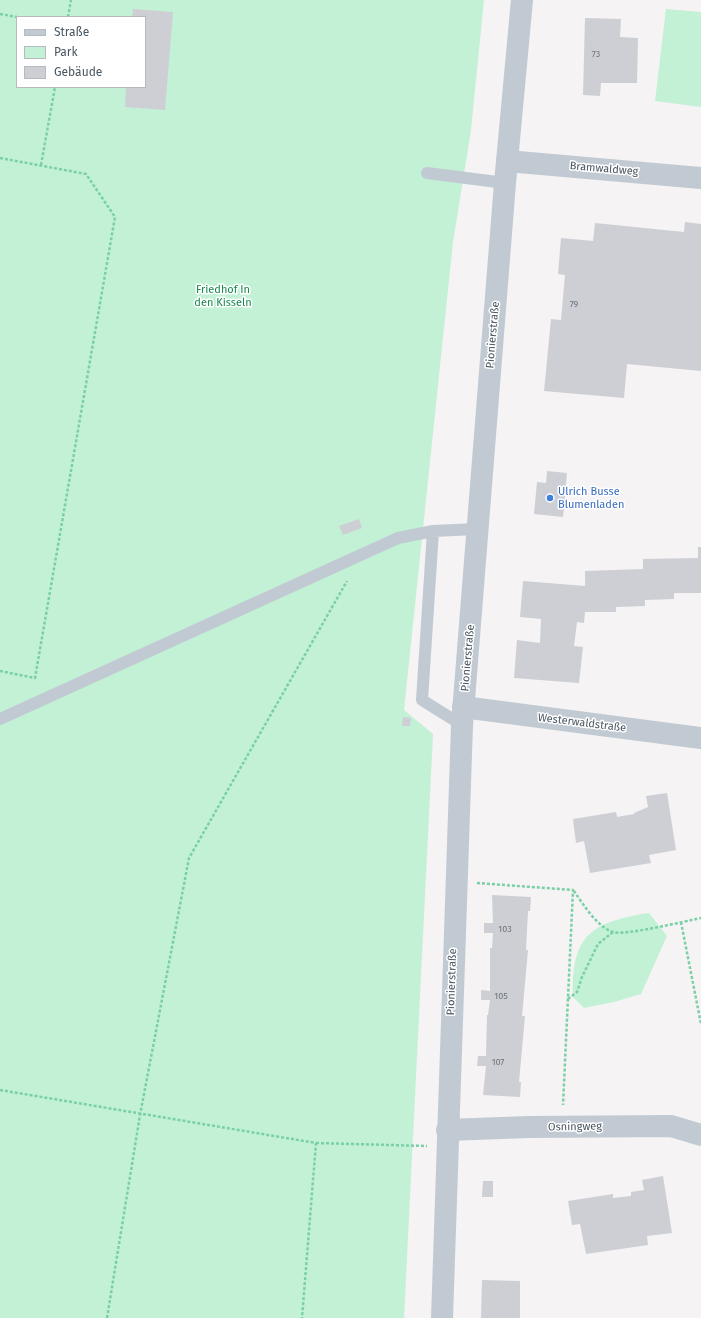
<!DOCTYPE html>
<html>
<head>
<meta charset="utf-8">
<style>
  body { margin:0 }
  #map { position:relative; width:701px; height:1318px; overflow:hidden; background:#f5f3f3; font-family:"Fira Sans",sans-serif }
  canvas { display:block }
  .legend { position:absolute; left:16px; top:16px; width:130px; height:72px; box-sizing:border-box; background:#fff; border:1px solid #b7bbc0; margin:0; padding:5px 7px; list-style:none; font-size:12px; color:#4a5661 }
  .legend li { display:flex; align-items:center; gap:8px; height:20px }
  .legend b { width:20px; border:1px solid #b7bbc0 }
</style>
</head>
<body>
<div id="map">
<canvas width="701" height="1318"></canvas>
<ul class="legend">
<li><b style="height:5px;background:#c1cad2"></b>Straße</li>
<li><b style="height:11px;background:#c3f1d5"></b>Park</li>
<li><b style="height:11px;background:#cdcfd5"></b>Gebäude</li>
</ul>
</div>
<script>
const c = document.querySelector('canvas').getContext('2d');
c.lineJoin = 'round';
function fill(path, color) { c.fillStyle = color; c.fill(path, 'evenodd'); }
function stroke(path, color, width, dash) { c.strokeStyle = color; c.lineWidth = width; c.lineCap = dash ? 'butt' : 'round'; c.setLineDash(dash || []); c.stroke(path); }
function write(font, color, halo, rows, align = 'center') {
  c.font = font + ' "Fira Sans",sans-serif'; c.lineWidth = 3; c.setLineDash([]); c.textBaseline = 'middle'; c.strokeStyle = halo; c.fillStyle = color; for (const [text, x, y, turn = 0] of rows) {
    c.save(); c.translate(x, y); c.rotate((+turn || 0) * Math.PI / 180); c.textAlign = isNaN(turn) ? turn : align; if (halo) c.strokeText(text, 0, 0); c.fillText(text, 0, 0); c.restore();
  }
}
const green = new Path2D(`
  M0,0H484L471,130L453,242L404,710L433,734L404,1318H0ZM17,17H145V87H17Z
  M666,9L701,12V107L655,101Z
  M649,913L667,936L641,994L614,1002L584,1008L573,997C571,935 591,922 649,913Z`);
const building = new Path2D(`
  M133,9L173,12L165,110L125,107L126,87H145V17H132Z
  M585,18L621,19L620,37L638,38L637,83H601L600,96L583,95Z
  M685,222L701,224V371L627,364L624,398L544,391L551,319L561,320L565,275L558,274L561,238L593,241L595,223L684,232Z
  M547,471L567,473L563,517L534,514L537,482L546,483Z
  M359,519L362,528L343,535L339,526Z
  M698,547H701V593H674V599L645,600V606L616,607V612H585L584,623L577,622L574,646L583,647L579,683L514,678L517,640L540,643L541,619L520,617L523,581L585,586V571L643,569V559L698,558Z
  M403,717L411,718L410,726H402Z
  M667,793L676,850L649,855L651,863L590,873L584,841L576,843L573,819L616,812L617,817L634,814V813L648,807L646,796Z
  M492,895L531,897L530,911H528L526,950H528L522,1016H525L519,1082H521L520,1097L483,1095L486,1066H477L478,1056H486L487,1015H488L490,1000H481V990L490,991V948H492L493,933H484V923H493Z
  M663,1176L672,1233L647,1236L648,1245L586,1254L580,1224L572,1225L568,1201L613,1194V1198L631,1196V1192L644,1190L642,1180Z
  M483,1181H493V1197H482Z
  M482,1280L520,1281V1318H481Z`);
const path = new Path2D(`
  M0,14L17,17
  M68,17L71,0
  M0,158L86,174L115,217L35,678L0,671
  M41,165L55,87
  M477,883L573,890L563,1105
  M574,891C583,904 597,927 613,932C624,936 686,921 701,918
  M681,922L701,1024
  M568,999L577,992L582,977L598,944L613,932
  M0,1090L316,1143L302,1318
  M316,1143L427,1146
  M107,1318L140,1115L189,858L347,581`);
const service = new Path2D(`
  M427,173L505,183
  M0,719L398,538L433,531
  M462,725L422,700L433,531L477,529`);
const minor = new Path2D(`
  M507,161L701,178
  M463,707L701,738
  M447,1130L529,1127L671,1126L701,1135`);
const tertiary = new Path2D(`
  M442,1318L462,725L505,183L522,0`);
const markers = [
  [550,498,4,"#3f7fe0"]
];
const numberNames = [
  ["73",596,54],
  ["79",574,304],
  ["103",505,929],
  ["105",501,996],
  ["107",498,1062]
];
const streetNames = [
  ["Bramwaldweg",604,169,5],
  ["Pionierstraße",493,335,-85],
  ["Pionierstraße",468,658,-85],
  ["Westerwaldstraße",582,723,7],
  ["Pionierstraße",452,982,-88],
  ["Osningweg",575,1127,-1]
];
const parkNames = [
  ["Friedhof In",223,290],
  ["den Kisseln",223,303]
];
const shopNames = [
  ["Ulrich Busse",558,492],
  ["Blumenladen",558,505]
];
fill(green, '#c3f1d5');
fill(building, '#cdcfd5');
stroke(path, '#7ad0a6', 2.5, [3, 2]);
stroke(service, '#c1cad2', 12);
stroke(minor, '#c1cad2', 22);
stroke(tertiary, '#c1cad2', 22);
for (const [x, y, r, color] of markers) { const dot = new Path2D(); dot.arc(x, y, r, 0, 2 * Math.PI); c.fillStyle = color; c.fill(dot); stroke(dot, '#fff', 1.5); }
write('9px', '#6b747e', null, numberNames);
write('11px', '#4a5661', '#fff', streetNames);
write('11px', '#17864f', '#fff', parkNames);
write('11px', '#366cbe', '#fff', shopNames, 'left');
</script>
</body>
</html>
